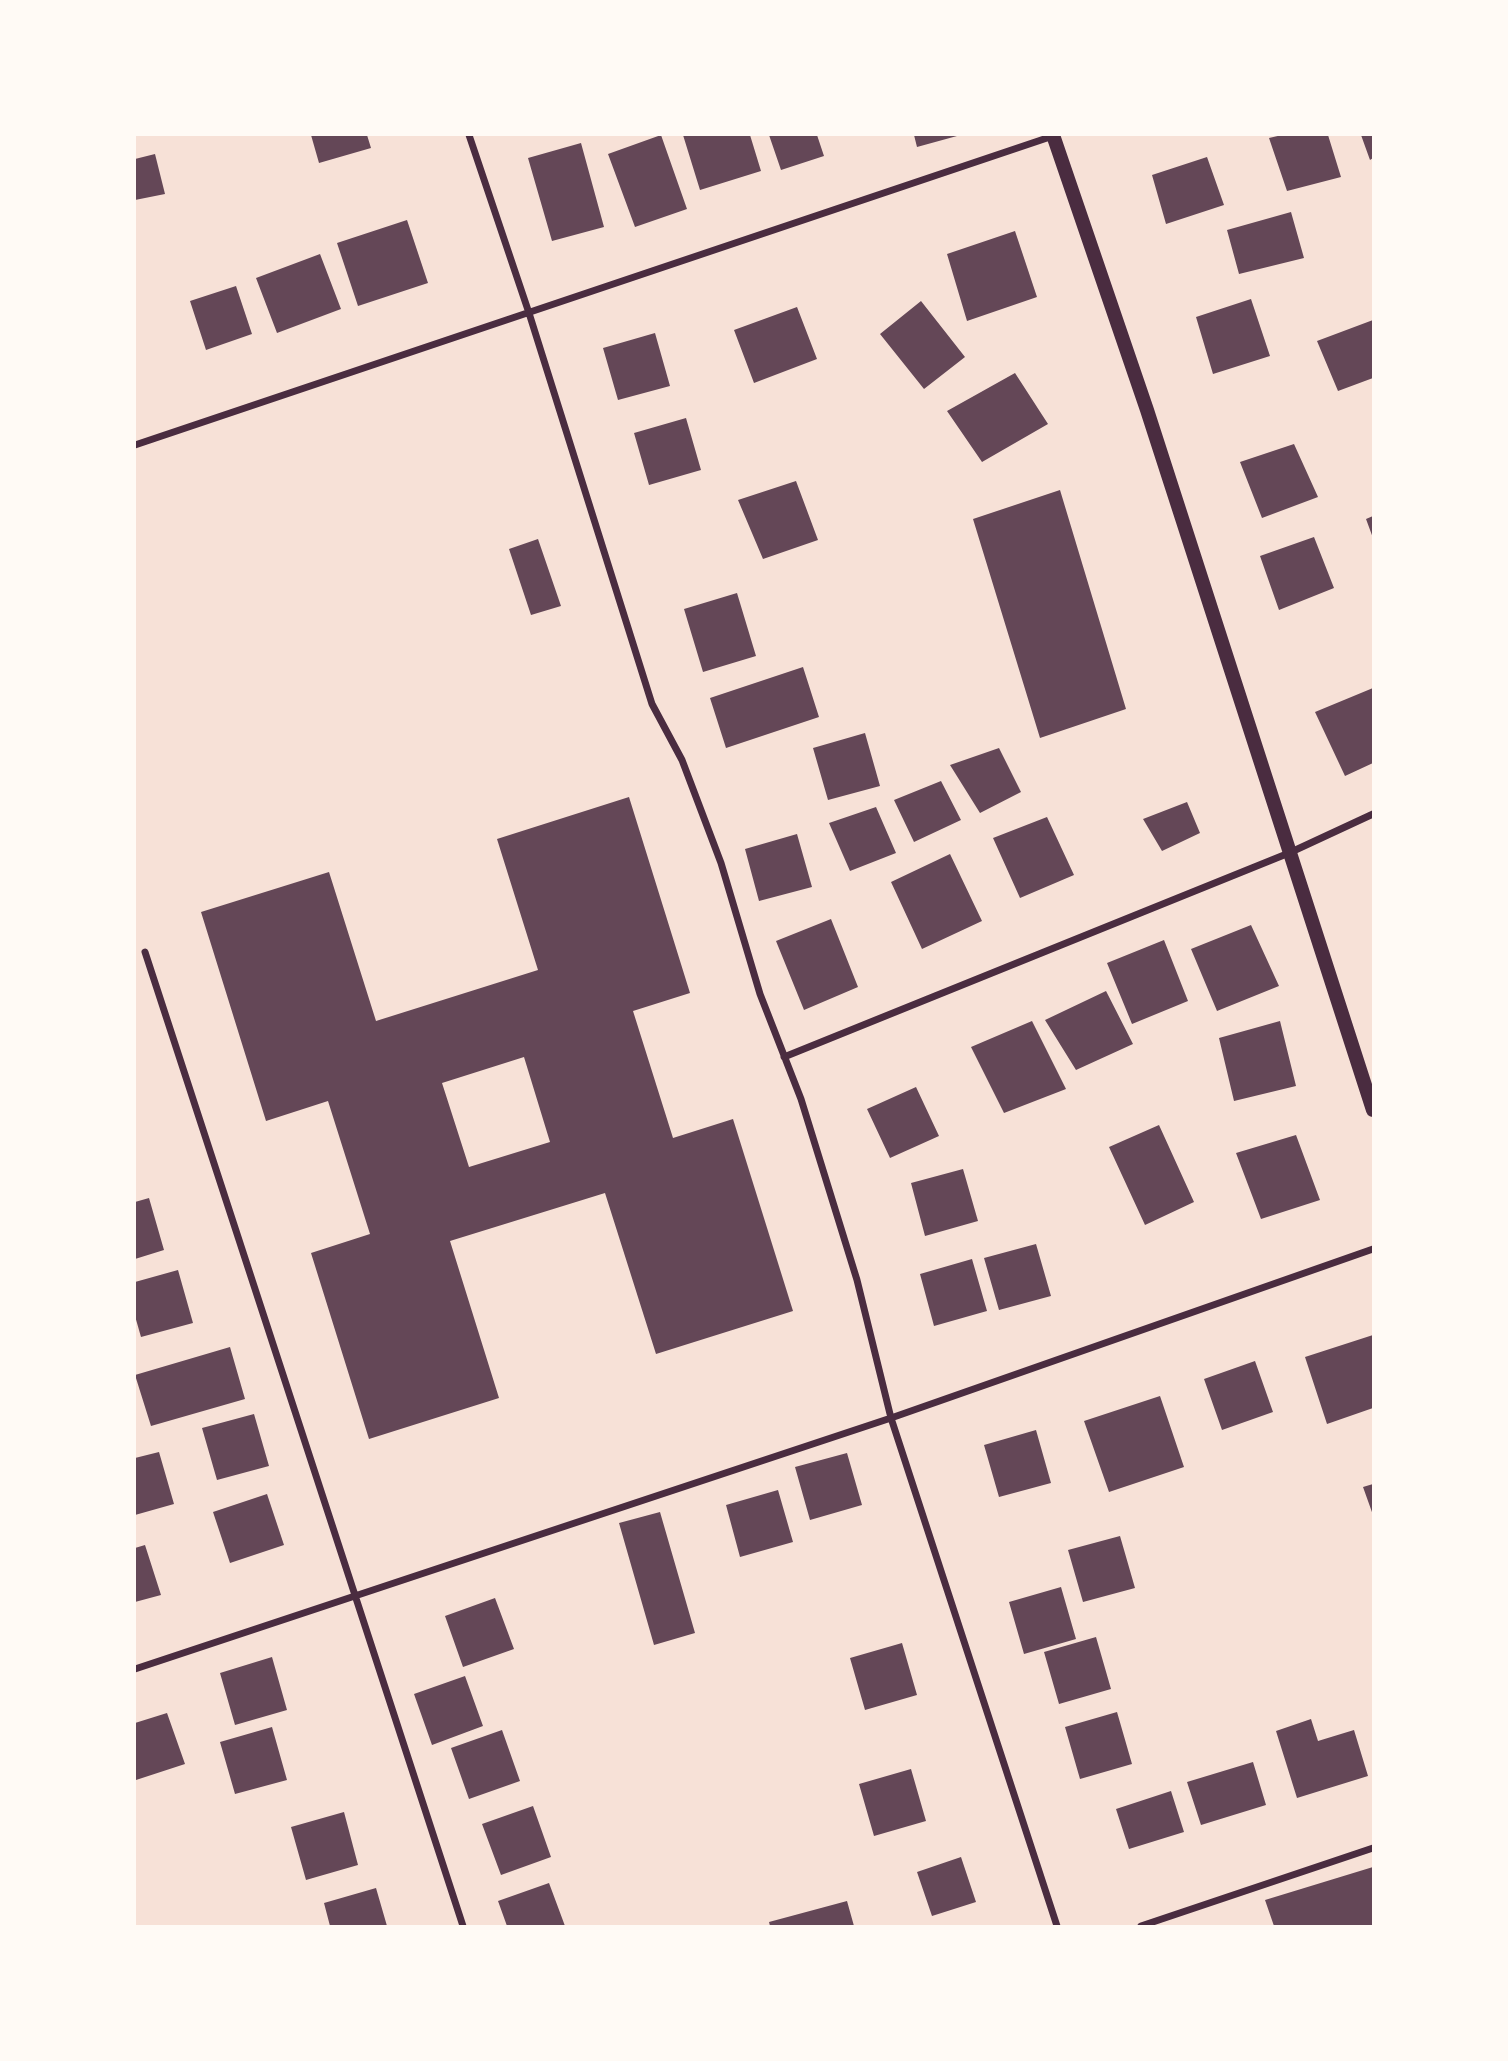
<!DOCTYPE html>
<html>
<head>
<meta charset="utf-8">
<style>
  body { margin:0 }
  #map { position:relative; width:1508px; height:2061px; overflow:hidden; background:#f7e1d7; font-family:Commissioner,sans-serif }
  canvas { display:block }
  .frame { position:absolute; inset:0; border:136px solid #fffaf5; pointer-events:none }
</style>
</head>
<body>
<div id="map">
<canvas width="1508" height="2061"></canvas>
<div class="frame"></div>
</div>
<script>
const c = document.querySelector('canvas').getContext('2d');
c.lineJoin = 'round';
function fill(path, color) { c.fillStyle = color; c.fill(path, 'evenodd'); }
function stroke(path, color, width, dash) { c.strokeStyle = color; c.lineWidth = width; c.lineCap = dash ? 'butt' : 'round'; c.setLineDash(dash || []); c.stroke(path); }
const building = new Path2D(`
  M311,135H367L371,148L319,163Z
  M661,135L687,209L635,227L608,154Z
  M683,135H750L761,171L700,190Z
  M769,135H817L824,156L781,170Z
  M914,135H957V136L917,147Z
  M1282,135H1328L1341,177L1287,191L1269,138Z
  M1361,135H1373V158L1370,160Z
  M581,143L604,227L552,241L528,158Z
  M155,154L165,194L135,200V159Z
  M1207,157L1224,205L1166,224L1152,175Z
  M1291,212L1304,258L1239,274L1227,230Z
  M407,220L428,283L358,306L337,243Z
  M1015,231L1037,297L967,321L947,254Z
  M320,254L341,309L277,333L256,278Z
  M236,286L252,334L206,350L190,301Z
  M1251,299L1270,356L1213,374L1196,317Z
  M921,301L965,357L924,389L880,334Z
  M797,307L817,359L754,383L734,330Z
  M1373,320V378L1338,391L1317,341Z
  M655,333L670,386L618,400L603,348Z
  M1015,373L1048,424L982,462L947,411Z
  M686,418L701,470L649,485L634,433Z
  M1294,444L1318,497L1262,518L1240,462Z
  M796,481L818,540L763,559L738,500Z
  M1060,490L1126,709L1040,738L973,519Z
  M1373,516V538L1366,519Z
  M1314,537L1334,588L1279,610L1260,556Z
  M538,539L561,606L531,615L509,549Z
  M737,593L756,656L703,672L684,609Z
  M803,667L819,717L726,748L710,698Z
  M1373,688V763L1345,776L1315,712Z
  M865,733L880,786L828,800L813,748Z
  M999,748L1021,792L980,813L950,765Z
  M941,781L961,820L914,842L894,800Z
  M629,797L690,993L633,1011L673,1138L733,1119L793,1311L656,1354L605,1193L450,1241L499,1398L369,1439L311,1253L370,1234L328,1101L266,1121L201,912L329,872L376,1021L538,970L497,839ZM524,1057L550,1142L469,1167L442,1083Z
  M1187,802L1200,833L1162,851L1143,819Z
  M876,807L896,853L850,871L829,823Z
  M1047,817L1074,875L1020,898L993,838Z
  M797,834L812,887L759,901L745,849Z
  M950,854L982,921L922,949L891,882Z
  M831,919L858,987L804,1010L776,941Z
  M1251,925L1279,986L1217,1011L1191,949Z
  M1164,940L1188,1001L1132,1024L1107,963Z
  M1106,991L1133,1044L1076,1070L1045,1020Z
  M1032,1021L1066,1089L1004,1113L971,1047Z
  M1280,1021L1296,1086L1234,1101L1219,1038Z
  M916,1087L939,1136L890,1158L867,1109Z
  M1159,1125L1194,1202L1145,1225L1109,1147Z
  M1296,1135L1320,1200L1261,1219L1236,1153Z
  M963,1169L978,1221L925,1236L911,1183Z
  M149,1198L164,1250L135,1259V1202Z
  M1036,1244L1051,1296L999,1310L984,1258Z
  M972,1259L987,1311L934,1326L920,1274Z
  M178,1270L193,1323L141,1337L135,1316V1282Z
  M1373,1335V1408L1327,1424L1305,1357Z
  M230,1347L245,1399L151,1426L135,1375Z
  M1255,1361L1273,1412L1222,1430L1204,1379Z
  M1160,1396L1184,1467L1109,1492L1084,1421Z
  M254,1414L269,1466L217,1480L202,1428Z
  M1036,1430L1051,1483L999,1497L984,1445Z
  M159,1452L174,1504L135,1515V1458Z
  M847,1453L862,1505L810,1520L795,1467Z
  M1373,1484V1515L1363,1487Z
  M778,1490L793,1542L740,1557L726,1505Z
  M267,1494L284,1545L230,1563L213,1512Z
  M660,1512L695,1633L654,1645L619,1523Z
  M1120,1536L1135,1588L1083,1602L1068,1550Z
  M145,1545L161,1595L135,1602V1548Z
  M1061,1587L1076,1639L1024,1654L1009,1602Z
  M495,1598L514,1649L463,1667L445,1616Z
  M1096,1637L1111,1689L1059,1704L1044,1652Z
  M902,1643L917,1695L865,1710L850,1658Z
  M272,1657L287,1710L235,1725L220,1673Z
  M465,1676L483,1726L432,1745L414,1694Z
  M1117,1712L1132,1764L1080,1779L1065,1727Z
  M167,1713L185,1764L136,1780L135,1723Z
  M1311,1719L1318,1741L1354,1730L1368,1776L1297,1798L1276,1731Z
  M272,1727L287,1780L235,1794L220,1742Z
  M502,1730L520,1781L469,1799L451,1748Z
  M1253,1762L1266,1805L1201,1825L1187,1782Z
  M911,1769L926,1821L874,1836L859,1784Z
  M1171,1791L1184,1832L1129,1849L1116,1809Z
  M533,1806L551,1857L501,1875L482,1824Z
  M344,1812L358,1865L306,1880L291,1827Z
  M961,1857L976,1902L932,1916L917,1872Z
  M1373,1867V1926H1274L1265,1900Z
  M549,1883L565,1926H507L498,1901Z
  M376,1888L387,1926H330L324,1903Z
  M847,1901L854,1926H770L769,1922Z`);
const minor = new Path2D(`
  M469,135L529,313L652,704L682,760L721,863L760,994L801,1099L857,1280L891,1418L1057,1926
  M135,445L1053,136
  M145,952L463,1926
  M784,1057L1289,853L1373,814
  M135,1669L891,1418L1373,1249
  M1141,1926L1373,1848`);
const secondary = new Path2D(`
  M1053,135L1147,410L1373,1110`);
fill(building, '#644757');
stroke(minor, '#4a2c40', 7);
stroke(secondary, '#4a2c40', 14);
</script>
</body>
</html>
